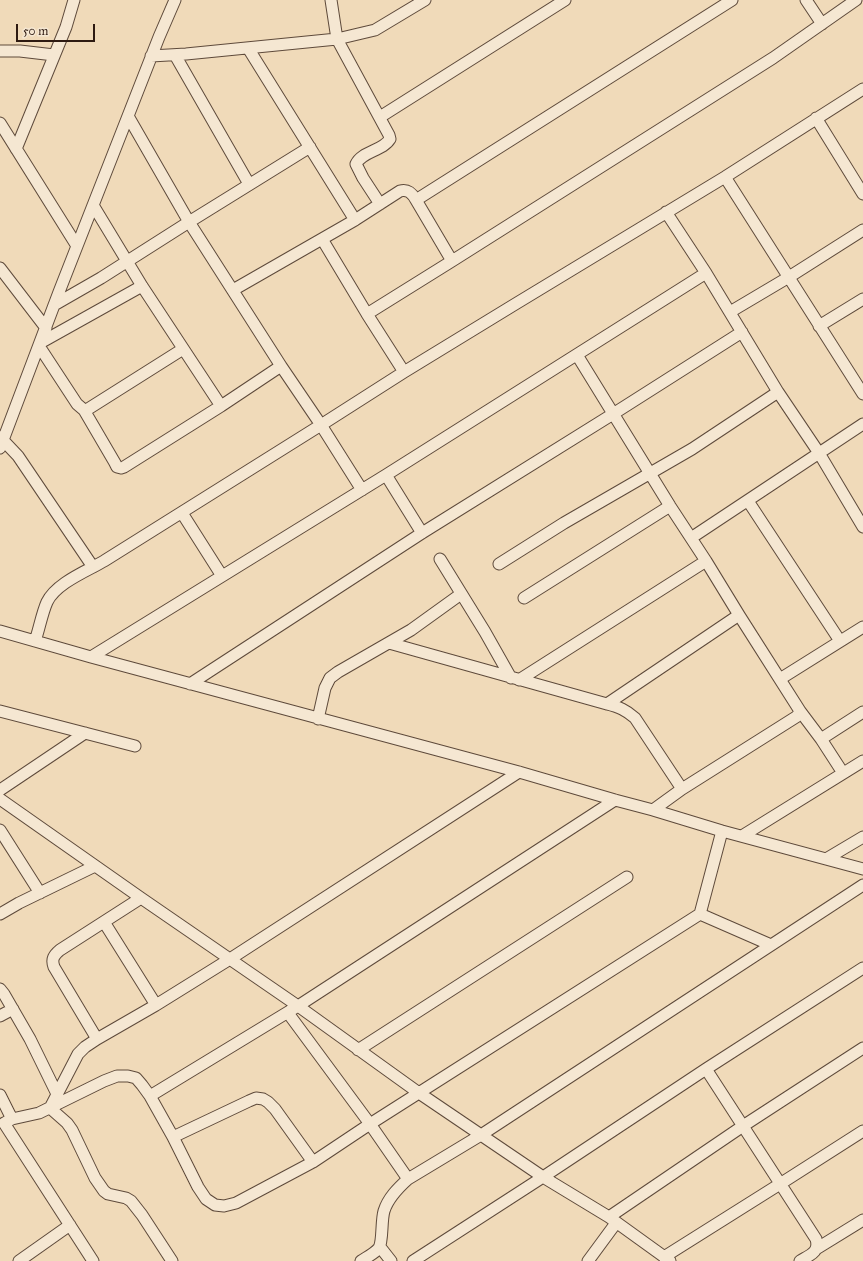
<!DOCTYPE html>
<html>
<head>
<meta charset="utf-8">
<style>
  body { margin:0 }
  #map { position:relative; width:863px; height:1261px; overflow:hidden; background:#f0dab9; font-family:"IM FELL Great Primer",serif }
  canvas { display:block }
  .scale { position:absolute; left:16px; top:24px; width:79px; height:18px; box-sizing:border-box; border:2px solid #2e1a11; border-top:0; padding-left:5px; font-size:12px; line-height:14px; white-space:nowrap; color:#2e1a11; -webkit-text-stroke:3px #f5e7d2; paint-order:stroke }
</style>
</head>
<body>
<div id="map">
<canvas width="863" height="1261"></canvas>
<div class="scale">50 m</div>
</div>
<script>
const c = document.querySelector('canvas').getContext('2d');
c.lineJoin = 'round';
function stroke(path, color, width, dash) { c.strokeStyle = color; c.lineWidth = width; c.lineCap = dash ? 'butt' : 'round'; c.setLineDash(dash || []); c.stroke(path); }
const minor = new Path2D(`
  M331,0L337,39L389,135L390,139C383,151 362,151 356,164L363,178L380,204
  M806,0L822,24
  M248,48L355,220
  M0,51H20L54,55
  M175,55L249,184
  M151,56L186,54L337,39L375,30L425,0
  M380,117L565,0
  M816,118L863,194
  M0,123L77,246
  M16,149L66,27L74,0
  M725,177L863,394
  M416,200L732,0
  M93,205L142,286L221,406
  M666,212L706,273L778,392L819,453L863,527
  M322,239L367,314L404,372
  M0,268L46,328
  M233,290L355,220L400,191C408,189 412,193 416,200L452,261
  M54,305L101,278L189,222L310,147
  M730,312L789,277L863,230
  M367,314L452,261L773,58L856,0
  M819,326L863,299
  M40,343L142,286
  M39,346L77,404L84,410L88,409L183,349
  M577,355L670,506L706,561L739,615L800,711L799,714L796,717L682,789L653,810
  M281,366L321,425L362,490
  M84,410L115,463L117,467L121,468L124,467L221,406L281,366L189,222L128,116
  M0,437L18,456L93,567
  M0,448L59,292L159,37L175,0
  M386,475L422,533
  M748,501L840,641
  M182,513L222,576
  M691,538L863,424
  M440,559L485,632L511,678
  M499,564L564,523L692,449L778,392
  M524,598L670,506
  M0,631L91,657L519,772L615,800L653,810L722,831L863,869
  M35,641C39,630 42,613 47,602C56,583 87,571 104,561L321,425L404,372L517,303L725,177L863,89
  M389,643L607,704C619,707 626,710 635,718L682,789
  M91,657L386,475L706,273
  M780,679L863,627
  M519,680L706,561
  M190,684L422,533L613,414L742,332
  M607,704L739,615
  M0,711L135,746
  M800,711L821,739L843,773
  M318,719L325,688L330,678L338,672L411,630L461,594
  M821,739L863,712
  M0,790L85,733
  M0,799L141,898L298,1006L419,1093L543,1177L609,1217L670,1261
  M0,830L40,893
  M742,836L863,761
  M826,859L863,837
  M0,914L19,903L95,866
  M700,914L722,831
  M104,922L156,1005
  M0,989L4,994L30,1039L57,1094
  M288,1013L370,1124L408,1179C398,1188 388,1198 384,1211C381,1221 383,1241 379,1248C374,1254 367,1257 361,1261
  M0,1016L13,1009
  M97,1039L54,967C51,959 54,955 60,950L141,898
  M358,1050L627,877
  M706,1069L816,1239C820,1252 810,1255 800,1261
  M0,1095L12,1119L6,1122
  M150,1096L298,1006L615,800
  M12,1119L39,1113L104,1081L117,1076H128L136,1078L142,1085L150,1096L173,1137L198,1187L206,1199L215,1205L224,1206L236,1203L313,1162L370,1124L700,914L771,945
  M4,1123L93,1261
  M173,1137L249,1101L256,1098L263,1099L268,1102L275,1109L313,1162
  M408,1179L481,1135L863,885
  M609,1217L743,1126L863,1048
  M380,1247L391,1261
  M816,1249L863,1220
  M664,1257L780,1184L863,1131
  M19,1261L70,1225
  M172,1261L142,1215L131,1201L126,1198L108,1194L104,1191L95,1178L72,1130L67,1123L50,1108L78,1054L85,1047L97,1039L156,1005L230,959L519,772
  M413,1261L543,1177L706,1069L863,968
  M588,1261L616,1223`);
stroke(minor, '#5e4a3b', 13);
stroke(minor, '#f5e7d2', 11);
</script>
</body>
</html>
